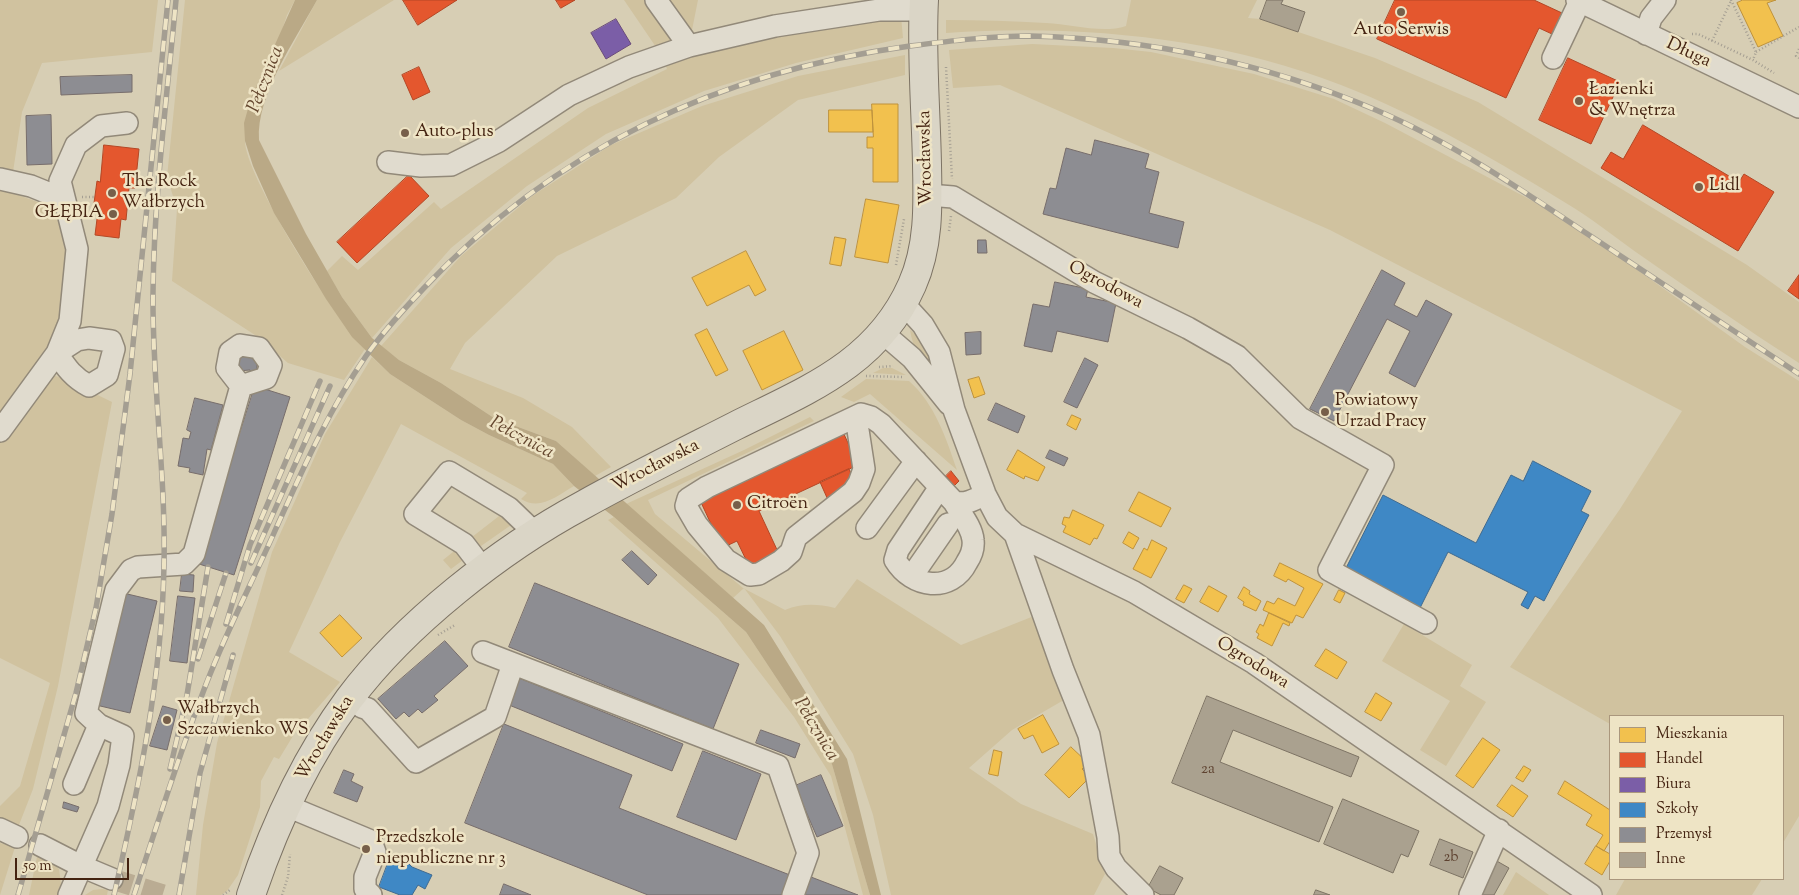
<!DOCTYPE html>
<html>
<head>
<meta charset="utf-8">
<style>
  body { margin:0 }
  #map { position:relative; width:1799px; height:895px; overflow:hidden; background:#d7ceb4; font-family:"Sorts Mill Goudy",serif }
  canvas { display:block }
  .legend { position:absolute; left:1609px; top:715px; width:175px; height:165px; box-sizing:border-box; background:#eee4c5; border:1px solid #aa977d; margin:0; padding:6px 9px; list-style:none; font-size:15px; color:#442311 }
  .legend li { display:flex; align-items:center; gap:10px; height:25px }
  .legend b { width:25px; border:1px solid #aa977d }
  .scale { position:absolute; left:15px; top:858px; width:114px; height:22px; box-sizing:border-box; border:2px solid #442311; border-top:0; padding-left:6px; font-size:15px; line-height:18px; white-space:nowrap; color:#442311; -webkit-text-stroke:4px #eee4c5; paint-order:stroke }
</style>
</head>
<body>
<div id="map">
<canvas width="1799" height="895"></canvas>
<ul class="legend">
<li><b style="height:14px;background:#f2c14e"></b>Mieszkania</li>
<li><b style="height:14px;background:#e4572e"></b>Handel</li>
<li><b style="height:14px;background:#7b5ea7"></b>Biura</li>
<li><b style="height:14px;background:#3f88c5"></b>Szkoły</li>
<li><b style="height:14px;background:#8d8d92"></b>Przemysł</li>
<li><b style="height:14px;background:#aaa18f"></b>Inne</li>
</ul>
<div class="scale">50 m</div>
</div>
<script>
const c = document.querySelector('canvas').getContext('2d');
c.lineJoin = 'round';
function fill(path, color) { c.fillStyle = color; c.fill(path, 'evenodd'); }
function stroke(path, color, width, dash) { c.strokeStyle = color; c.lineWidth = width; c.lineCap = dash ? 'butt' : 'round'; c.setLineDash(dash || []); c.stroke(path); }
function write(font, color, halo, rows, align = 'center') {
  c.font = font + ' "Sorts Mill Goudy",serif'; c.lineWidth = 5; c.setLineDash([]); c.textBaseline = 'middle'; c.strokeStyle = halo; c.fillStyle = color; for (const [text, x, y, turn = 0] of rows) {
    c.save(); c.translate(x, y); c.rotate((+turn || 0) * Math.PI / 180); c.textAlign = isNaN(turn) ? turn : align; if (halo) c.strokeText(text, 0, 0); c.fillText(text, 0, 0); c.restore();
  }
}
const green = new Path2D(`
  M0,0H158L152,52L42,63L22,112L10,192L57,209L70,248L72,276L57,337L0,421Z
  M185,0H295L287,15C277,46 266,77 256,108C253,118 246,130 245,140C243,173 339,325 365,349L344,380L288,363L258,337L172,281L177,209L167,177Z
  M317,0H394L279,71Z
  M624,0H649L678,41L658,50Z
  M664,0H698L691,35Z
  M1131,0H1257L1248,18L1260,19L1375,58L1478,102L1747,265L1799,302V363C1746,329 1695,293 1643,257C1620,241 1598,223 1574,208C1501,163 1421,116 1341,85C1217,37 1078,24 946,33V20C979,20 1013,21 1046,23C1071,24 1102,34 1126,26Z
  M901,16L903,38L796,63L704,91L606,134L527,186L451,248L372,338L342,297L327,271L342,256L358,270L434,202L441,209L588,108L667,69L664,60L776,33Z
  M1032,44L1113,48L1151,52L1254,74L1334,99L1385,123L1565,218L1745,347L1799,381V816L1783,843V716H1610V724L1510,667L1620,509L1682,411L1330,230L1000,85L953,88L949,50Z
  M905,55V75L798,100L719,157L676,198L557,256L465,343L450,369L523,398L572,427L611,467L595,476L556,441L494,418L441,383L399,360L381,346L461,256L532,196L611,145L702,106L798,76Z
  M910,330C927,343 932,355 936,375C922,361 913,350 910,330Z
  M372,357L390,374L461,420L489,435L553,464L574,486C557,496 540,511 521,499L527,493L401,424L340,542L289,652L340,682L307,720L299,726L279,759L274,757L261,781L260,807L238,875L227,891L221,895H196L203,825L217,743L272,552L325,434Z
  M883,368H892L906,375L873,373Z
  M50,374L67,380L112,402L58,686L33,789L17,830L0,822V806L20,786L50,683L0,658V442Z
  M866,379L909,381C935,404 946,438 957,470L870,394L854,402L841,397Z
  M810,417L814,421L648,500L655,514L743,588L785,610C802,603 817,604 835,608L857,579L961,645L1034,616L1069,697L1012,730L969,768L1021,804L1093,834L1105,874L1094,895H891L873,815L853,754L780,636L744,588L733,598L626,504L744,450Z
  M503,513L514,523L481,546L476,544L472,537Z
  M614,517L746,632L831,761L870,895H863L831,776L794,717L718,618L608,520Z
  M458,548L463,560L451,569L443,560Z
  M1404,624L1472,665L1460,686L1486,702L1446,766L1420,750L1450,701L1382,661Z
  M0,843L15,847L0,895Z
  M38,852L59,869L61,884L57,895H29Z
  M1516,872L1549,895H1503Z
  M1625,879H1762L1752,895H1616Z
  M102,889L108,890L107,895H85L93,890Z`);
const water = new Path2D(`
  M295,0H317C296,39 256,95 259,140L306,234L342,297L372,338L399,360L441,383L494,418L556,441L764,625L847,759L881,895H870L831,761L746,632L614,517L574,486L553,464L489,435L461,420L390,374L352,337L326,299L274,213L253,166L245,141L244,123L251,98Z`);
const homes = new Path2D(`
  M1743,0H1776L1767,3L1783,36L1758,47L1737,3Z
  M872,104H898V182H873V148H867V137H873Z
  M829,110H872L873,132H829Z
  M866,199L899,205L888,263L855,257Z
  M835,237L846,239L841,266L830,264Z
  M746,251L766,290L755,296L749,285L707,306L692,278Z
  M707,329L728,370L716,376L695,335Z
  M784,331L803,370L762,390L743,351Z
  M979,377L985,394L974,398L968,380Z
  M1072,415L1081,419L1076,430L1067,425Z
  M1018,450L1045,467L1038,481L1025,476L1024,479L1007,470Z
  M1139,492L1171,508L1161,527L1129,511Z
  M1073,510L1104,525L1097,539L1094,538L1090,545L1063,532L1066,526L1062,524L1064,517L1069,518Z
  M1129,532L1139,538L1133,549L1123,543Z
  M1152,540L1167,548L1151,578L1133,569L1144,548L1147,550Z
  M1280,563L1323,584L1303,618L1296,615L1292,623L1263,610L1267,601L1274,604L1278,598L1295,606L1304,588L1288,579L1286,582L1274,576Z
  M1184,585L1192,589L1184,603L1176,599Z
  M1209,586L1227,596L1218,612L1200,602Z
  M1244,587L1250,591L1249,594L1261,601L1256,611L1243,605L1244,602L1238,598Z
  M1339,590L1345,593L1340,603L1334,600Z
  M1269,613L1290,623L1289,626L1283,623L1272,646L1257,638L1259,634L1256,632L1260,624L1263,626Z
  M340,615L362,638L342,657L320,633Z
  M1326,649L1347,662L1337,679L1315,666Z
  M1376,693L1392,703L1381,721L1365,712Z
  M1043,715L1059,744L1042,753L1033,735L1024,739L1018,729Z
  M1483,738L1500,750L1473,788L1456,776Z
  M1071,747L1088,763L1082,769L1090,777L1069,798L1045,775Z
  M994,750L1002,752L998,776L989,774Z
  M1524,766L1531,770L1523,782L1516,778Z
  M1565,781L1610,810V841L1604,851L1596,846L1603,835L1586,825L1592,815L1558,794Z
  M1512,785L1528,796L1513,817L1497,806Z
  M1596,846L1610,854V861L1602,875L1585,864Z`);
const shops = new Path2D(`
  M403,0H457L418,25Z
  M556,0H575L561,8Z
  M1395,0H1534L1562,13L1552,34L1539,28L1506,98L1377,39Z
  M1568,58L1620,82L1591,144L1539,120Z
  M419,67L430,92L413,100L402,75Z
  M1643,125L1739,182L1744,174L1774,192L1738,251L1601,168L1611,152L1623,159Z
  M104,145L139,149L135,188H129L126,220L121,219L119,238L95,235L99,203H94L97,181L100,182Z
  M409,175L429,196L357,263L337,242Z
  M1799,275V299L1788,291Z
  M843,432L858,465L759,511L779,554L750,568L737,541L722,548L699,498Z
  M849,469L854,480L844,485L847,491L828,500L820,482Z
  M951,471L959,481L954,486L946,476Z`);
const offices = new Path2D(`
  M616,19L631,44L606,59L591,33Z`);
const schools = new Path2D(`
  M1533,461L1591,491L1581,511L1589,515L1544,601L1535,596L1528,609L1521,605L1528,592L1448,552L1420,608L1345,570L1383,495L1476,543L1511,475L1523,481Z
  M390,858L401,862L405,860L412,867L432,875L425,889L418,885L412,895H400L379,887Z`);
const industry = new Path2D(`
  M132,75V92L61,95L60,77Z
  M51,115L52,164L27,165L26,116Z
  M1095,140L1149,154L1145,168L1159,172L1149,213L1184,222L1178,248L1043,214L1050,188L1056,189L1066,148L1091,155Z
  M978,240H986L987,253H978Z
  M1382,270L1405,283L1394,305L1417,317L1426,300L1452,314L1415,387L1389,373L1410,331L1387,319L1334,421L1310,409Z
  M1055,282L1088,289L1086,297L1116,303L1108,342L1057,331L1052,352L1024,346L1033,304L1049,307Z
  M981,332V354L966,355L965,333Z
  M257,355V373H250V370L237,371V356Z
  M1085,358L1098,365L1077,408L1064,402Z
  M255,386L290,397L234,575L199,564Z
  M195,398L223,405L211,450L207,449L203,475L189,472L190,468L178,466L183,438L189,439L191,432L187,430Z
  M996,403L1025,416L1018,433L988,420Z
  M1050,450L1068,458L1064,466L1046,458Z
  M632,551L657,575L648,585L622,560Z
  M182,574L194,575L193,592L180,591Z
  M535,583L739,664L713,729L509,647Z
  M123,593L157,601L130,713L96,705Z
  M178,596L195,598L187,663L170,661Z
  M445,641L468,666L434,696L438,700L422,713L418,709L409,717L404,712L396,719L378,699Z
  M519,678L683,744L672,771L509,705Z
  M163,706L177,710L167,750L150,746Z
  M504,724L632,775L619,808L795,877L788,895H648L465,823Z
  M761,730L800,744L795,758L756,743Z
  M703,751L761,774L736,840L677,817Z
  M344,770L354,774L351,781L363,787L357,802L334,793Z
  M821,775L843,826L817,837L795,786Z
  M64,802L79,807L77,812L63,808Z
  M811,877L858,895H804Z
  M504,884L531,895H500Z`);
const building = new Path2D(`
  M1267,0H1283L1281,4L1305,12L1298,32L1260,19Z
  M1207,696L1359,757L1351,777L1233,730L1220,762L1333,807L1319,842L1172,783Z
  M1343,799L1419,831L1408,857L1401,854L1393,873L1324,844Z
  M1440,839L1473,852L1463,878L1430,865Z
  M1495,860L1509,868L1494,895H1483L1478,892Z
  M1160,866L1183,878L1174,895H1161L1148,888Z
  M1316,890L1330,895H1314Z`);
const minorTunnel = new Path2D(`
  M112,879L163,895`);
const path = new Path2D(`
  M1731,0L1756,52L1753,60
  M1692,34H1698L1753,60L1774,73
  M1712,41L1731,1
  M1799,49L1796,56L1799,58
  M1756,52L1799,27
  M946,67L952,179
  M82,197H95
  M949,231L951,216
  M896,265L904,219
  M879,367L893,366
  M866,376L903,377
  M438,635L455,625
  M223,895L230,890
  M282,895L288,877L290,854`);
const minor = new Path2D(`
  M656,0L689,46
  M1577,0L1799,107
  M1646,34L1651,18L1665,0
  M1553,58L1580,1
  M388,162L421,166L451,165L499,141L569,95L629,67L689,46L775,26L879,10H923
  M0,179L31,186L63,199
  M928,195L953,197L1094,282L1188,328L1237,356L1300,418L1383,465L1329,570L1426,623
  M903,303L923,325L939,352L954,410L985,494L997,517L1015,534L1134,592L1254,663L1591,895
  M883,333L912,358L949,404
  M89,338L111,341L114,349L107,375L89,386C74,378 66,368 57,353L77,340Z
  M856,417L864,469L859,483L853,492L796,537L791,552L781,561L759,574L750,575L726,560L697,525L686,506L688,499L707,487L861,414L871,417L881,424L954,502C965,505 974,500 985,494
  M0,431L57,353L70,321L77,249L60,181L76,145L101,126L127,123
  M940,487L898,550L895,560C912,588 951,594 967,562C971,556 974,548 973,540C972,527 960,513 954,502
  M867,528L916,461
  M1015,534L1063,670L1089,735L1108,837L1109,856L1116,868L1143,895
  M484,570L464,544L415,514L449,472L509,508L535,533
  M912,576L948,524
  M483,652L778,766L808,853L793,895
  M352,695L362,707L368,709L416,762L495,717L513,664
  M99,725L86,713L116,590L131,570L138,567L184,564L194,554L241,386L227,368L230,352L240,345L259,348L271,365L266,378L241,386
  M287,806L371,841L375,852L365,877V889L371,895
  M0,829L17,837
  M40,845L81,866L112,879
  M69,895L108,806L119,765L123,736L99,725L74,784
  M1470,895L1499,830`);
const major = new Path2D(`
  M251,895C274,827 306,757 349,699C405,624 501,549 583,505C633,477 684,452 735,426C807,390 877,364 912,285C929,247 928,206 927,165C926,110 921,55 924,0`);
const rail = new Path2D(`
  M251,563L330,386
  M226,624L250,545L320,381
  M198,659L226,573
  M170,769L187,695L208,567
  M18,895L76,693L96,608L112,514L130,374L168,0
  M114,895C139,786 162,677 164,565C166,474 152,384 153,293C154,195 167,97 176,0
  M134,895C156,828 177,761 202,695C222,640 250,587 274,533C301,473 328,411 366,356C383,332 403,310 423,289C556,148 719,72 910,46C950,41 990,36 1031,36C1151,39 1265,63 1376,110C1451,142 1519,188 1586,233C1657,280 1728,327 1799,374
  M179,895L200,773L233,655`);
const markers = [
  [1401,12,5,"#775f4a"],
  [1579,101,5,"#775f4a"],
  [405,133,5,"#775f4a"],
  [1699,187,5,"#775f4a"],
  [112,193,5,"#775f4a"],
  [113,214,5,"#775f4a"],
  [1325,412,5,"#775f4a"],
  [737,505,5,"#775f4a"],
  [167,720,5,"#775f4a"],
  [366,849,5,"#775f4a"]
];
const numberNames = [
  ["2a",1208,770],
  ["2b",1451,858]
];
const poiNames = [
  ["Auto Serwis",1401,31,"center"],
  ["Łazienki",1589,91],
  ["& Wnętrza",1589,112],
  ["Auto-plus",415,133],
  ["The Rock",122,183],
  ["Wałbrzych",122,204],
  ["Lidl",1709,187],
  ["GŁĘBIA",103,214,"right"],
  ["Powiatowy",1335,402],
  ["Urzad Pracy",1335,423],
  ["Citroën",747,505],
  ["Wałbrzych",177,710],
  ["Szczawienko WS",177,731],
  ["Przedszkole",376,839],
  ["niepubliczne nr 3",376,860]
];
const streetNames = [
  ["Długa",1688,54,25],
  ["Wrocławska",927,158,-91],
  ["Ogrodowa",1105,286,28],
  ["Wrocławska",656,467,-27],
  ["Ogrodowa",1252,664,32],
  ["Wrocławska",326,739,-59]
];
const waterNames = [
  ["Pełcznica",267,80,-69],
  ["Pełcznica",521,439,28],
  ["Pełcznica",815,730,59]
];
fill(green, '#d0c29f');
fill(water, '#baa986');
fill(homes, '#f2c14e');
stroke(homes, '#be923c', 1);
fill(shops, '#e4572e');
stroke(shops, '#b44725', 1);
fill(offices, '#7b5ea7');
stroke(offices, '#6a4c7a', 1);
fill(schools, '#3f88c5');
stroke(schools, '#406a8f', 1);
fill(industry, '#8d8d92');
stroke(industry, '#776d6b', 1);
fill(building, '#aaa18f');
stroke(building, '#7d7364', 1);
stroke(minorTunnel, '#baac93', 21, [21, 11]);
stroke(minor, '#928979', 24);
stroke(major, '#7d7364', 30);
stroke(path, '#a49e92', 2.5, [1, 2.5]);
stroke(minor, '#e0dbce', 21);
stroke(major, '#dad5c6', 28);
stroke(rail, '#a49e92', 5.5);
stroke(rail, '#eee4c5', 4, [11]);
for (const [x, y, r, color] of markers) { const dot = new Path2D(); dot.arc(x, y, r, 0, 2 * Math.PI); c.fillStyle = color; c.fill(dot); stroke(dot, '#eee4c5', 2); }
write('15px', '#5e4230', null, numberNames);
write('18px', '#442311', '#eee4c5', poiNames, 'left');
write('18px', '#442311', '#eee4c5', streetNames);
write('italic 19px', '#64462e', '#eee4c5', waterNames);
</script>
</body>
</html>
